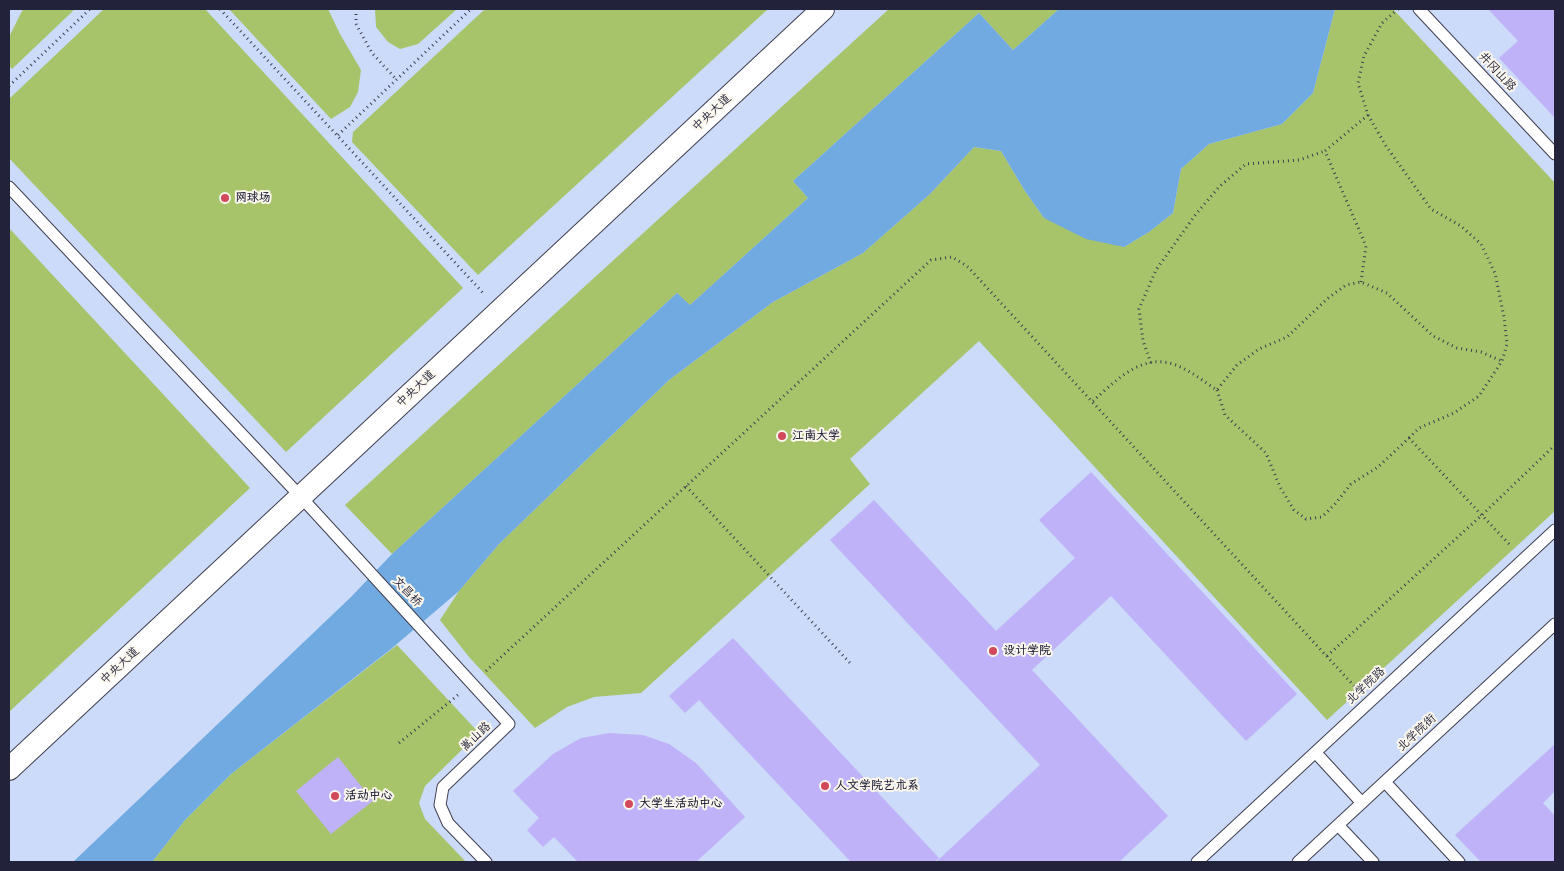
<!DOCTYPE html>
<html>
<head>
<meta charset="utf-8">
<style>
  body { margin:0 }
  #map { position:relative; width:1564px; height:871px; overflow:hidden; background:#efe6ca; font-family:"Balsamiq Sans",sans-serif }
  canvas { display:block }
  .frame { position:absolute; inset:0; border:10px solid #22223b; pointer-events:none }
</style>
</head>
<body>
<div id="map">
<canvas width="1564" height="871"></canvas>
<div class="frame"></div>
</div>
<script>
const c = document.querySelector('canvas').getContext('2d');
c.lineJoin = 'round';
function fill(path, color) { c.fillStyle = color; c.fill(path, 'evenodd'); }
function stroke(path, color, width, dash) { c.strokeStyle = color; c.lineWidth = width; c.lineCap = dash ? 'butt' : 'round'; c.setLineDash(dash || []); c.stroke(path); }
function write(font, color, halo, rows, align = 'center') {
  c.font = font + ' "Balsamiq Sans","LXGW WenKai TC",sans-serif'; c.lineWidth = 4; c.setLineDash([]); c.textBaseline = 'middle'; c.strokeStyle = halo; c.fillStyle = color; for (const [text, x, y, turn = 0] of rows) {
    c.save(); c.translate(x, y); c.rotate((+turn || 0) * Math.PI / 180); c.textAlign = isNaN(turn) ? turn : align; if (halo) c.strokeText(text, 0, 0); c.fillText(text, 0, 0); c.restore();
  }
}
const built = new Path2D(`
  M9,9H1555V862H9Z`);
const green = new Path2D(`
  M23,9H75L12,69L9,66V37Z
  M104,9H205L463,288L286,452L9,158V99Z
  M229,9H328L340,34L361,70L358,92L350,107L331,119Z
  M375,9H457L418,44L400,49L388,42L376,27Z
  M485,9H768L478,275L352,142L353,132Z
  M889,9H1059L1013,50L979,13L793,181L808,198L689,306L677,293L392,554L345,505Z
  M1335,9H1393L1555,183V511L1327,720L979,341L850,459L870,484L641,693L594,697L567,707L535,728L469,657L440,620L459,591L499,544L669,380L773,302L863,253L930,194L974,147L1001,151L1025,191L1044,218L1124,247L1149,232L1173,213L1181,169L1209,144L1282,124L1313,93Z
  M9,228L250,488L9,712Z
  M397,645L479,733L425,786L419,803L425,819L466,862H152L185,820L231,774Z`);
const water = new Path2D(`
  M1059,9H1335L1313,93L1282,124L1209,144L1181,169L1173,213L1149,232L1124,247L1086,239L1044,218L1025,191L1001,151L974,147L930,194L863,253L773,302L669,380L499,544L459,591L391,649L231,774L185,820L152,862H73L351,597L392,554L677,293L690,305L808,198L793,181L979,13L1013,50Z`);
const building = new Path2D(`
  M1488,9H1555V118L1499,58L1518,41Z
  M1091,472L1297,694L1246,741L1111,596L1032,670L1168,816L1119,862H936L1040,765L830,540L874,500L996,631L1075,558L1039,520Z
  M733,638L939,858L934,862H851L699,700L685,713L669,696Z
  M609,733L643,735L669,744L696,763L745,817L696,862H578L554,837L543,847L527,830L539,818L513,791L553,754L581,738Z
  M1555,744V791L1543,803L1555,816V862H1481L1455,835Z
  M338,757L373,801L331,834L296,791Z`);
const path = new Path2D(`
  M220,9L484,294
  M356,9V24L372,53L396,79
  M9,86L90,9
  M1368,115L1386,146L1431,209L1461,226L1481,244L1495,273L1504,317L1507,344L1502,361L1479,396L1454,413L1419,428L1409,438
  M338,135L471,9
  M1361,282L1366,246L1325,151L1368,115L1358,83L1364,56L1382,23L1398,9
  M1151,363L1143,341L1139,309L1156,270L1196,214L1219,187L1246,164L1299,160L1325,151
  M1217,390L1225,415L1266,453L1280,487L1294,510L1306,519L1322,517L1335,504L1351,484L1378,467L1409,438L1510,545
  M1093,401C1111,385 1136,359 1162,362C1182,363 1201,380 1217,390L1237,365L1259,349L1287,337L1327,299L1346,285L1361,282L1387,293L1433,336L1457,348L1481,352L1502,361
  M686,486L850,663
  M1327,656L1482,515L1555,445
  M486,671L931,260L952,257L967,266L1356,688
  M399,743L458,695`);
const lane = new Path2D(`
  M1419,9L1555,154
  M9,187L301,497L509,724L443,787L440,805L448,823L486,862
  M1316,753L1362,803
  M1385,782L1459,862
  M1338,825L1373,862
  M1197,862L1555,530
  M1298,862L1555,624`);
const street = new Path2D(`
  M9,769L823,9`);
const markers = [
  [225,198,5,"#d1495b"],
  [782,436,5,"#d1495b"],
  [993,651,5,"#d1495b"],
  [825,786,5,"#d1495b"],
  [335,796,5,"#d1495b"],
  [629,804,5,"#d1495b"]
];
const streetNames = [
  ["井冈山路",1497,72,47],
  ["中央大道",712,113,-43],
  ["中央大道",416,389,-43],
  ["文昌桥",407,592,47],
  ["中央大道",120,666,-43],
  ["北学院路",1366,686,-43],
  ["北学院街",1417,733,-43],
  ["嵩山路",476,737,-43]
];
const poiNames = [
  ["网球场",235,198],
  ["江南大学",792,436],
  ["设计学院",1003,651],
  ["人文学院艺术系",835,786],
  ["活动中心",345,796],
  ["大学生活动中心",639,804]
];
fill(built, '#cbdbf9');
fill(green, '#a7c46b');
fill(water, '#70aae0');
fill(building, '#bfb2f8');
stroke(lane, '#413f50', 13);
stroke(street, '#413f50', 24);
stroke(path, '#413f50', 3, [1, 4]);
stroke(lane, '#fff', 11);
stroke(street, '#fff', 22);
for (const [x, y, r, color] of markers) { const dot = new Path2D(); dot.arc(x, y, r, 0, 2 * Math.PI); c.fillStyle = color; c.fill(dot); stroke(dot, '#fbf7ec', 2); }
write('12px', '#22223b', '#fbf7ec', streetNames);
write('bold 12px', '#22223b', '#fbf7ec', poiNames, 'left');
</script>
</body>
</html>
